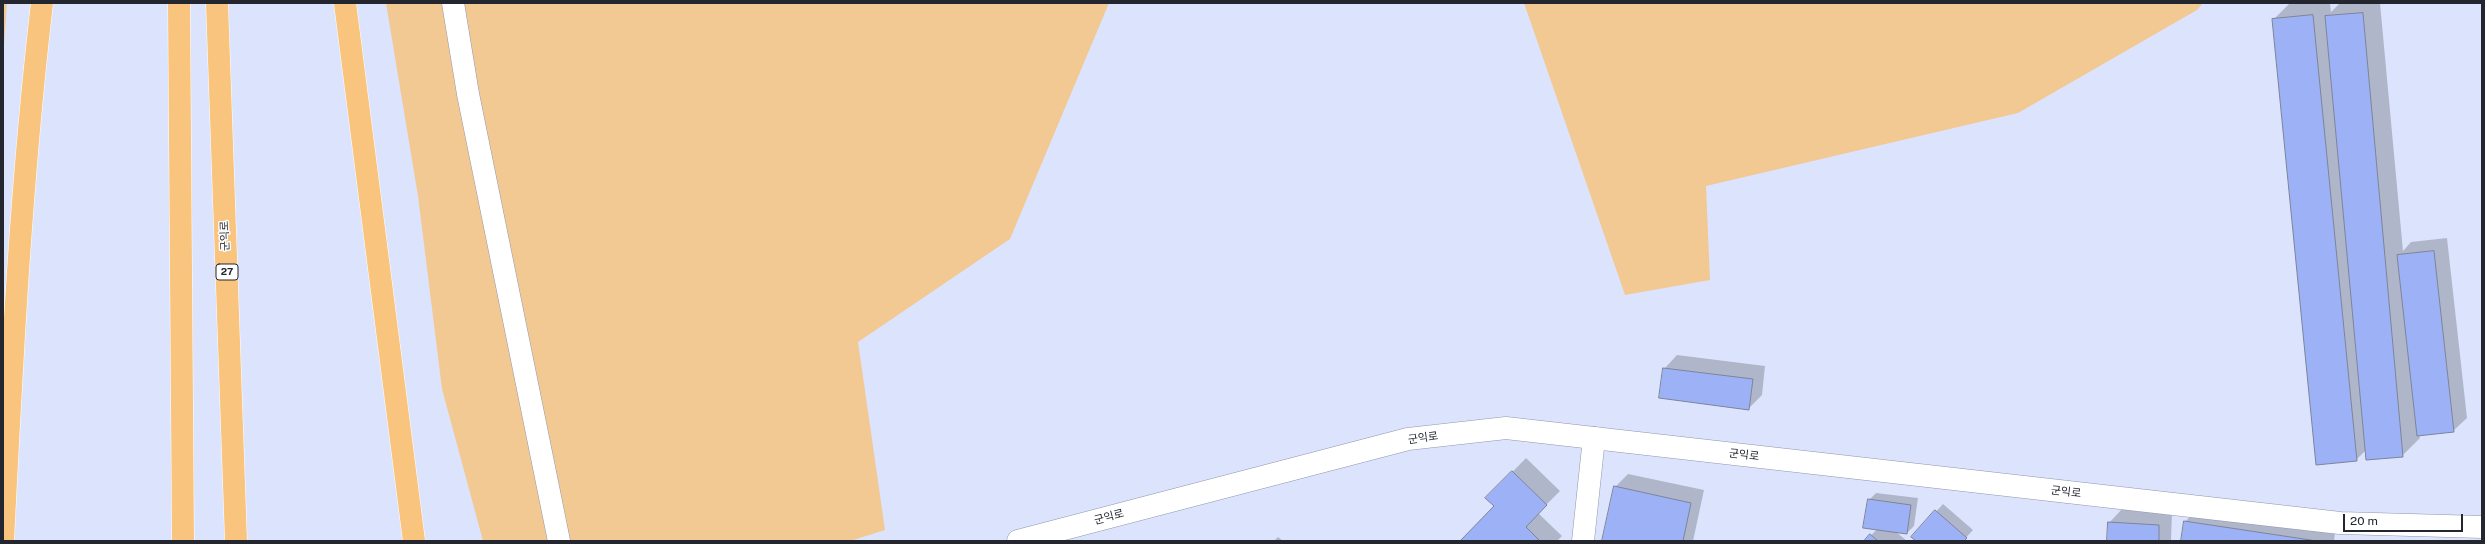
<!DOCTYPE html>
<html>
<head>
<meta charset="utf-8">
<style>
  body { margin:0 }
  #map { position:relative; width:2485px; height:544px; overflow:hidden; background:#dce4fd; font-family:"Public Sans",sans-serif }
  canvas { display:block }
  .frame { position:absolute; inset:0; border:4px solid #23262f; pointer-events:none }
  .scale { position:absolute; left:2343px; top:514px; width:120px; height:18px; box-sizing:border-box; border:2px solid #23262f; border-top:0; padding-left:5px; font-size:12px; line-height:14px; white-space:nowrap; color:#23262f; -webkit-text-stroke:3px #fff; paint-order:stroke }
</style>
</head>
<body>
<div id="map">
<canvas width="2485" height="544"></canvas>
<div class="frame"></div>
<div class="scale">20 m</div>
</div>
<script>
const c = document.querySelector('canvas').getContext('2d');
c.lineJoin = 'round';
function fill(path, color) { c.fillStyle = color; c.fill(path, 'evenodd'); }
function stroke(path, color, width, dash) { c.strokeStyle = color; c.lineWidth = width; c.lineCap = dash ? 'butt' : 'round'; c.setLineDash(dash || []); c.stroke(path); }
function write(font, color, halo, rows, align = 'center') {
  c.font = font + ' "Public Sans","Noto Sans KR",sans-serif'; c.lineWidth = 3; c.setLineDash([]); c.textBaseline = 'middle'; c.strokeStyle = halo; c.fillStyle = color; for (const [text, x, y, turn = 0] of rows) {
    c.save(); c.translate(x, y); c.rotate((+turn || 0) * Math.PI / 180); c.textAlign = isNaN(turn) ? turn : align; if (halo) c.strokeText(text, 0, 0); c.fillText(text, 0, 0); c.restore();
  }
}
const green = new Path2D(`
  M3,3H7L3,59Z
  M386,3H1109L1010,239L858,342L885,530L850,541H483L442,389L418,196Z
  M1524,3H2203L2197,10L2018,113L1706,186L1710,280L1625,295Z`);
const shadow = new Path2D(`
  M2290,3H2330L2331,12L2340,3H2380L2403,251L2411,242L2447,238L2467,418L2453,431L2419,435L2420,438L2402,456L2366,450L2356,460L2274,19Z
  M1677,355L1765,366L1762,395L1748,409L1664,369Z
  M1526,458L1560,491L1538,513L1562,536L1557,541H1462L1495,506L1487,498Z
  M1628,474L1704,490L1693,541H1603L1615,487Z
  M1876,493L1918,498L1914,526L1907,533L1895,531L1907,541H1866L1877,529L1869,500Z
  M1943,504L1973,530L1963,541H1917L1913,537Z
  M2202,504L2336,524L2334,541H2182L2185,522Z
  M2122,509L2172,512L2171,541H2108L2109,523Z
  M1278,537L1283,541H1274Z`);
const building = new Path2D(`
  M2363,13L2403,457L2366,460L2325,16Z
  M2313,15L2357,461L2316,465L2272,19Z
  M2434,251L2454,432L2417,436L2397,255Z
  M1663,368L1753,379L1749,410L1659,398Z
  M1512,471L1547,505L1526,527L1540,541H1460L1494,506L1485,498Z
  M1614,486L1691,503L1683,541H1602Z
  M1868,499L1911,505L1907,534L1863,528Z
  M1935,510L1967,538L1964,541H1916L1911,537Z
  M2184,521L2317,541H2181Z
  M2108,522L2159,525V541H2107Z
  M1870,534L1878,541H1864Z`);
const service = new Path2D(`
  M1583,541L1594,438`);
const minor = new Path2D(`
  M453,3L468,94L559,541
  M1018,541L1408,439L1506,428L2340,523L2482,527`);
const trunk = new Path2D(`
  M179,3L183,541
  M217,3L236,541
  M345,3L414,541
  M3,541C12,361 21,182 42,3`);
const shields = [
  [227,272,22]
];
const shieldNames = [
  ["27",227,272]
];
const streetNames = [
  ["군익로",225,236,-92],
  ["군익로",1423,438,-8],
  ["군익로",1744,455,6],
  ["군익로",2066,492,6],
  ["군익로",1109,517,-15]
];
fill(green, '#f2c893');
fill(shadow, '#0003');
fill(building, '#9db2f6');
stroke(building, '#7c8399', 1);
stroke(service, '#8f96ac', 23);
stroke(minor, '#8f96ac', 23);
stroke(trunk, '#fff', 23);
stroke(service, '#fff', 22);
stroke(minor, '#fff', 22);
stroke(trunk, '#f8c47e', 22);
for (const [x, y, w] of shields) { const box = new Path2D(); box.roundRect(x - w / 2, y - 8, w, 16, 3); c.fillStyle = '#fff'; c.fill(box); stroke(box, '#23262f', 1); }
write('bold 10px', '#23262f', null, shieldNames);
write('11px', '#23262f', '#fff', streetNames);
</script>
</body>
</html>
